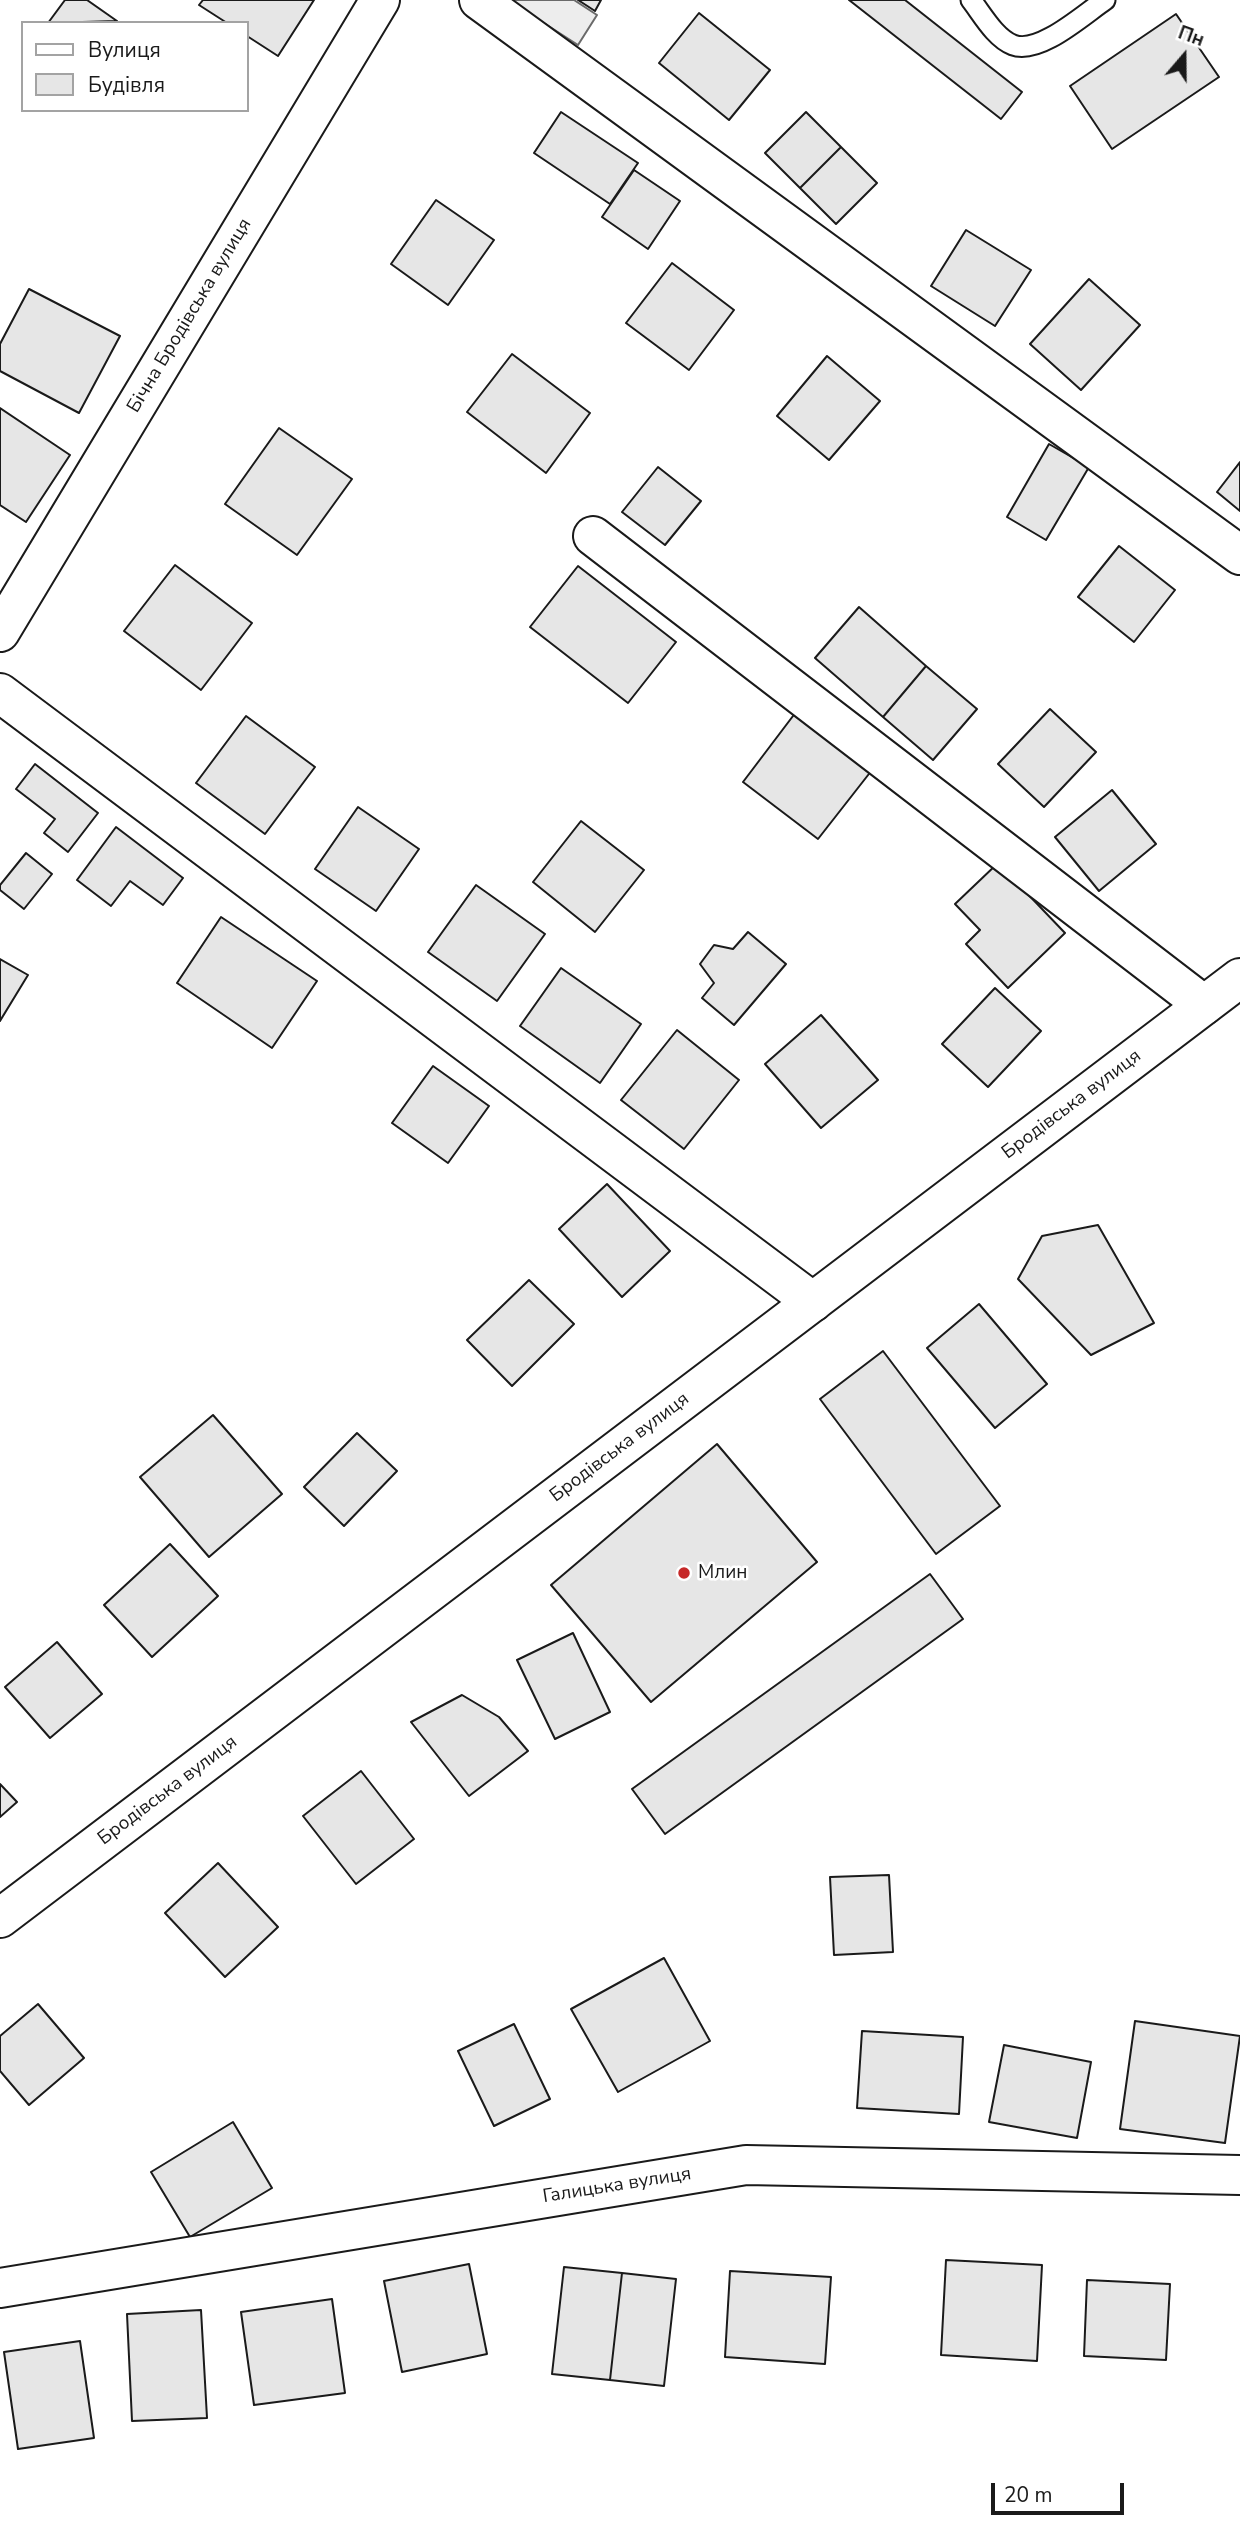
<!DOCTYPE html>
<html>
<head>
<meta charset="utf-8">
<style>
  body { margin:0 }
  #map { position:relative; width:1240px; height:2536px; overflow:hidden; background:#fff; font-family:"Nunito Sans",sans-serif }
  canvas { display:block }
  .legend { position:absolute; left:21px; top:21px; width:228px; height:91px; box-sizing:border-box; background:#fff; border:2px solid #a3a3a3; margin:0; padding:9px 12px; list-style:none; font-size:21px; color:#1a1a1a }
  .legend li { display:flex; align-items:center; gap:14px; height:35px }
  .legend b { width:35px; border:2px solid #a3a3a3 }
  .north { position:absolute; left:1149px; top:21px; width:70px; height:70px; -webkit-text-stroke:5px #fff; paint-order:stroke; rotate:20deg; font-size:19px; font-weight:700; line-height:28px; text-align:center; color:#1a1a1a }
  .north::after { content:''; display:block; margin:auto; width:24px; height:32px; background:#1a1a1a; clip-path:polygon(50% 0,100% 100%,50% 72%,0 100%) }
  .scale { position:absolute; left:991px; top:2483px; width:133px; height:32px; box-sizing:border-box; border:4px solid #1a1a1a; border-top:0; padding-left:9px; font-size:21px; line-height:24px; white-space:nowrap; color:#1a1a1a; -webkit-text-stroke:5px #fff; paint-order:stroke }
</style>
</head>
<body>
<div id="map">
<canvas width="1240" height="2536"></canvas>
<ul class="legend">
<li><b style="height:9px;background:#fff"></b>Вулиця</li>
<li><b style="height:19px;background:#e6e6e6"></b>Будівля</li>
</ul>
<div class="north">Пн</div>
<div class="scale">20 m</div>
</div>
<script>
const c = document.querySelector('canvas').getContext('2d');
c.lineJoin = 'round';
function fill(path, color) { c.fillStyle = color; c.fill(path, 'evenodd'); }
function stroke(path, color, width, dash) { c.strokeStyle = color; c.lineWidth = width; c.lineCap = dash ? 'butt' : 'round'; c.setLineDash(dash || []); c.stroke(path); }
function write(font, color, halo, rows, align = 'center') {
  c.font = font + ' "Nunito Sans",sans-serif'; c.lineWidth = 5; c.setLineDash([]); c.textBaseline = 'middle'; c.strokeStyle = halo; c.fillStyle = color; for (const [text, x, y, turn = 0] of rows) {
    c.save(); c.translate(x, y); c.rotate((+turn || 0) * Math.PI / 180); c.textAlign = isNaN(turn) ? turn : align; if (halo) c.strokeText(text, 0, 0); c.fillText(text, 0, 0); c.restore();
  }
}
const parking = new Path2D(`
  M508,0H574L597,15L578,45Z`);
const building = new Path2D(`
  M65,0H87L117,21L48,23Z
  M203,0H314L278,56L247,36V23H227L199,5Z
  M578,0H601L595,11Z
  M849,0H905L1022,92L1001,119Z
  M699,13L770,70L729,120L659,63Z
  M1176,14L1219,77L1112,149L1070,86Z
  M561,112L638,163L610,204L534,153Z
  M806,112L841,147L800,188L765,153Z
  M841,147L877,183L836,224L800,188Z
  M634,170L680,201L648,249L602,217Z
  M436,200L494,240L448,305L391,264Z
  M966,230L1031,270L995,326L931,286Z
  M672,263L734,310L689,370L626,323Z
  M1089,279L1140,325L1081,390L1030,344Z
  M29,289L120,336L79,413L0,371V344Z
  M512,354L590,413L546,473L467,412Z
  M827,356L880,401L829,460L777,416Z
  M0,408L70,455L26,522L0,505Z
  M279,428L352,479L297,555L225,504Z
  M1049,444L1089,467L1046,540L1007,517Z
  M1240,462V511L1217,492Z
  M658,467L701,501L665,545L622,512Z
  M1119,546L1175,590L1134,642L1078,597Z
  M175,565L252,623L201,690L124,631Z
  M578,566L676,642L628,703L530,627Z
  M859,607L926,666L883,717L815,658Z
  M926,666L977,709L933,760L883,717Z
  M1050,709L1096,752L1044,807L998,764Z
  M796,712L872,770L818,839L743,782Z
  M246,716L315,767L265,834L196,783Z
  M35,764L98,813L68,852L44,833L55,819L16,789Z
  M1112,790L1156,844L1099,891L1055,837Z
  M358,807L419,849L376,911L315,869Z
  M581,821L644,870L595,932L533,882Z
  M116,827L183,878L163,905L130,881L111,906L77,880Z
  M26,853L52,874L24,909L0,890V885Z
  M998,863L1065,933L1008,988L966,944L980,930L955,904Z
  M476,885L545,934L497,1001L428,952Z
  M221,917L317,981L272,1048L177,983Z
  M748,932L786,964L734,1025L702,998L714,983L700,964L714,945L733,949Z
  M0,959L28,975L0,1021Z
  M561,968L641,1024L600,1083L520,1026Z
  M995,988L1041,1031L988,1087L942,1044Z
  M821,1015L878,1080L821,1128L765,1064Z
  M677,1030L739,1080L684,1149L621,1100Z
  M433,1066L489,1106L448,1163L392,1123Z
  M607,1184L670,1251L622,1297L559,1229Z
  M1098,1225L1154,1323L1091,1355L1018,1279L1042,1236Z
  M529,1280L574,1324L512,1386L467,1340Z
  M979,1304L1047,1384L995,1428L927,1348Z
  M883,1351L1000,1506L936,1554L820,1399Z
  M213,1415L282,1494L209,1557L140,1477Z
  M357,1433L397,1471L344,1526L304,1487Z
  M717,1444L817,1562L651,1702L551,1585Z
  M170,1544L218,1596L152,1657L104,1605Z
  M930,1574L963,1619L665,1834L632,1789Z
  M573,1633L610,1712L555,1739L517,1660Z
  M57,1642L102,1694L50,1738L5,1687Z
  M462,1695L499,1717L528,1751L469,1796L411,1722Z
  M361,1771L414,1839L356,1884L303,1816Z
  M0,1784L17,1802L0,1817Z
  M218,1863L278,1927L225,1977L165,1913Z
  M889,1875L893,1952L834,1955L830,1877Z
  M664,1958L710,2041L618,2092L571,2009Z
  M38,2004L84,2058L29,2105L0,2071V2036Z
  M1135,2021L1240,2036L1225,2143L1120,2129Z
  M514,2024L550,2099L494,2126L458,2051Z
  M862,2031L963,2037L959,2114L857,2108Z
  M1004,2045L1091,2062L1077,2138L989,2122Z
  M233,2122L272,2188L190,2237L151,2172Z
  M946,2260L1042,2265L1037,2361L941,2355Z
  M469,2264L487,2354L402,2372L384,2281Z
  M564,2267L622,2273L610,2380L552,2374Z
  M730,2271L831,2277L825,2364L725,2357Z
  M622,2273L676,2279L664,2386L610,2380Z
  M1087,2280L1170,2284L1166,2360L1084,2356Z
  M332,2299L345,2393L254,2405L241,2312Z
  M201,2310L207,2418L132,2421L127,2314Z
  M80,2341L94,2438L18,2449L4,2352Z`);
const lane = new Path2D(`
  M971,0C982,14 995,38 1013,45C1039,55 1083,15 1105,0`);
const street = new Path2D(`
  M479,0L1240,555
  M593,536L1204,1005
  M0,632L380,0
  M0,693L813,1302
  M0,2288L746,2165L1240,2175`);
const secondary = new Path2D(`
  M0,1918L1240,978`);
const markers = [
  [684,1573,7,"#c62828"]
];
const streetNames = [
  ["Бічна Бродівська вулиця",190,316,-59],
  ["Бродівська вулиця",1072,1105,-37],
  ["Бродівська вулиця",620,1448,-37],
  ["Бродівська вулиця",168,1791,-37],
  ["Галицька вулиця",617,2186,-9]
];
const poiNames = [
  ["Млин",698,1573]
];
fill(parking, '#ededed');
stroke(parking, '#6a6a6a', 2);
fill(building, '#e6e6e6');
stroke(building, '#1a1a1a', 2);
stroke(lane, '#1a1a1a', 23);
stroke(street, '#1a1a1a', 42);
stroke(secondary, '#1a1a1a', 42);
stroke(lane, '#fff', 19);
stroke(street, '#fff', 38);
stroke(secondary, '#fff', 38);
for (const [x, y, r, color] of markers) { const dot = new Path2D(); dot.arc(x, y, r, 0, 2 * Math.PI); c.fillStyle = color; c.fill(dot); stroke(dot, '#fff', 2.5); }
write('19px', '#1a1a1a', '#fff', streetNames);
write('19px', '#1a1a1a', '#fff', poiNames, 'left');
</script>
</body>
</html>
